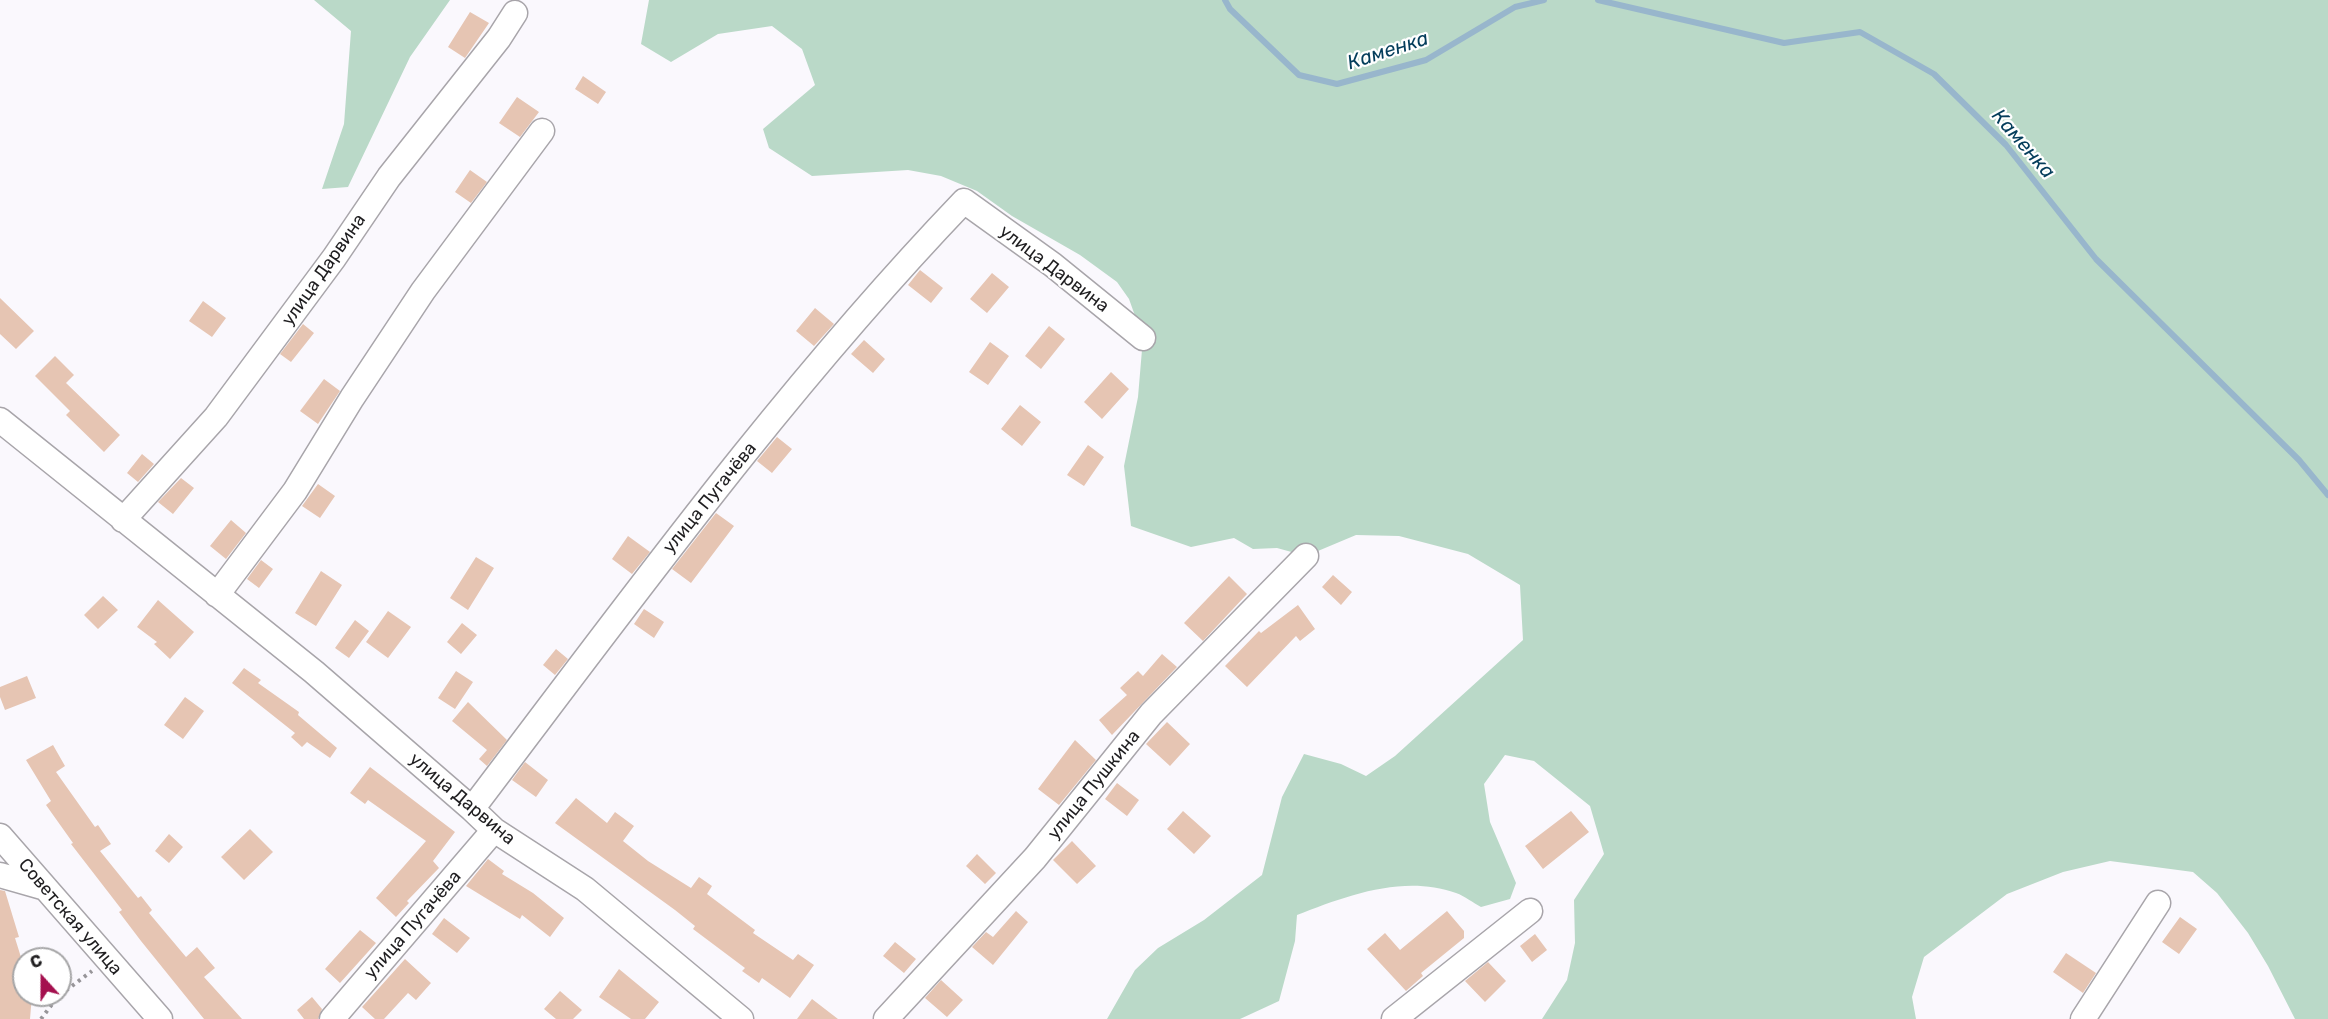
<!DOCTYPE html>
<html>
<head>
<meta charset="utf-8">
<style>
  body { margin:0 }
  #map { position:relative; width:2328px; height:1019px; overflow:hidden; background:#faf8fd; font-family:Rubik,sans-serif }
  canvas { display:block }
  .north { position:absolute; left:12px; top:947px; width:60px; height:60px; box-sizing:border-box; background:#fff; border:2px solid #a5a5a6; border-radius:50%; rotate:339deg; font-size:16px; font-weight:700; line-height:24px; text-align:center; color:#1f1e20 }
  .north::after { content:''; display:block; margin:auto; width:21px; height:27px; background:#a4104e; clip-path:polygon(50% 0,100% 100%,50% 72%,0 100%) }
</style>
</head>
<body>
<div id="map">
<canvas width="2328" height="1019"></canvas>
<div class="north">С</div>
</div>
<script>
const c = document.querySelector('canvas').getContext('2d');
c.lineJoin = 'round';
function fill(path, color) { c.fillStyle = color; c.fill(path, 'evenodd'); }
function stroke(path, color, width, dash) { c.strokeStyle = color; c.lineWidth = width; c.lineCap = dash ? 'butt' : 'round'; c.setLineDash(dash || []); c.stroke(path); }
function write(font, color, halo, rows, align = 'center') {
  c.font = font + ' Rubik,sans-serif'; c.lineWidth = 4.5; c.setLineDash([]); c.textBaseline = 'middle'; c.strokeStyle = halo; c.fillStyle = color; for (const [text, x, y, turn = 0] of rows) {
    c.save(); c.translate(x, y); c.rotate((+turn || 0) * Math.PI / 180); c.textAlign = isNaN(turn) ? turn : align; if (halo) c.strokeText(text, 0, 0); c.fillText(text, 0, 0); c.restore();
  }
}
const green = new Path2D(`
  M314,0H450L410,57L348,187L322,189L344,124L351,31Z
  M649,0H2328V1019H2295L2268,966L2248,933L2217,893L2193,872L2110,861L2063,872L2007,894L1924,957L1912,997L1916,1019H1542L1567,980L1575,943L1574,900L1604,854L1590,806L1534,761L1505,755L1484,784L1490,822L1516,883L1510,899L1481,907C1473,903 1465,896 1456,893C1403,874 1346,896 1297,915L1295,941L1279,1001L1240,1019H1107L1135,970L1158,948L1204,920L1262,875L1282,797L1304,754L1341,764L1366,776L1395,756L1523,640L1520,585L1468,554L1399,536L1356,535L1306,556L1277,548L1253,549L1234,538L1191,547L1131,526L1124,466L1138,397L1143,338L1129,299L1117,282L1080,255L1012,216L977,191L941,176L908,170L812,176L769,148L763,129L815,85L802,49L772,26L718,34L671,62L641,44Z`);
const stream = new Path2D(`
  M1225,0L1230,9L1299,75L1337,84L1426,60L1515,7L1544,0
  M1598,0L1784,43L1860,32L1934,74L2006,145L2096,259L2299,460L2328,495`);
const building = new Path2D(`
  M470,12L489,23L465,58L448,47Z
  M583,76L606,92L598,104L575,89Z
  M517,97L539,112L520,137L499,123Z
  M470,170L487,182L471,203L455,192Z
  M920,270L943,288L931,303L908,285Z
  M992,273L1009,287L987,313L970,299Z
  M0,298L34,331L16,349L0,334Z
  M203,301L226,318L212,337L189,321Z
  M815,308L834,324L814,346L796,331Z
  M303,324L314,333L291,362L280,354Z
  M1049,326L1065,339L1041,369L1025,356Z
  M864,340L885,359L873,373L851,354Z
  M990,342L1009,356L988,385L969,372Z
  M55,356L74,375L66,383L120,435L104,452L66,415L70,411L35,376Z
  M1111,372L1129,389L1102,419L1084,402Z
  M324,379L340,391L318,424L300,411Z
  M1020,405L1041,422L1022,446L1001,429Z
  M777,437L792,449L772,473L757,461Z
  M1088,445L1104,457L1084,486L1067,475Z
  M142,454L154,464L138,482L127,473Z
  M181,478L194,488L173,514L158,502Z
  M318,484L335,496L320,518L302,506Z
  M716,513L734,526L691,583L672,569Z
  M231,520L246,533L226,559L210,546Z
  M628,536L650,552L632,574L612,559Z
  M476,557L494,568L468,610L450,598Z
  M261,560L273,569L259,588L247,579Z
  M321,571L342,585L316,626L295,613Z
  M1333,575L1352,592L1341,605L1322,587Z
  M1229,576L1247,594L1203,641L1184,623Z
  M103,596L118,610L98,629L84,615Z
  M158,600L194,632L170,659L154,644L157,642L137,627Z
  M1298,605L1315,629L1300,641L1296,636L1247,687L1225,666L1259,631L1261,633Z
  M644,609L664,622L654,638L634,624Z
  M388,611L411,627L388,658L366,642Z
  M355,620L369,631L349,658L335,648Z
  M462,623L477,635L461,654L447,642Z
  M556,649L568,659L555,675L543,665Z
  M1162,654L1177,667L1112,735L1099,720L1127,695L1120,688L1138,671L1143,676Z
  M244,668L261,680L258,683L299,712L298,715L337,748L330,758L307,742L302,747L291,737L295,733L232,683Z
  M456,671L473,682L455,709L438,698Z
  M27,676L36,698L5,710L0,697V687Z
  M185,697L204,711L183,739L164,725Z
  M468,702L507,740L487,766L479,759L487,750L452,721Z
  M1167,722L1190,744L1170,766L1146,744Z
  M1075,740L1096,760L1059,805L1038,789Z
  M53,745L65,766L56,772L95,827L98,825L111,844L100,851L138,898L141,896L152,910L149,913L186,957L197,947L215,968L204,977L242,1019H204L141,941L119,912L122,910L71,844L73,843L46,805L51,801L26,760Z
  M525,762L548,780L536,797L512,780Z
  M370,767L455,832L433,861L439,868L407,901L409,903L396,917L376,898L426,841L368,800L365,804L350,793Z
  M1117,783L1139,800L1127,816L1105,799Z
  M576,798L607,823L615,812L634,826L623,841L648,861L691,888L699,877L712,886L707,894L755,930L753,933L793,960L798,954L814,965L790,998L762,978L759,983L742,971L745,968L693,929L695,926L675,910L555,823Z
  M1183,811L1211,836L1194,854L1167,829Z
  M1571,811L1589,832L1543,869L1525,846Z
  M250,829L273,852L244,880L221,857Z
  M169,834L183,847L169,863L155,851Z
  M1072,841L1096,866L1077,884L1053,860Z
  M977,854L996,873L985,884L966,866Z
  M488,859L504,871L502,874L533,893L564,918L550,937L522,915L520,919L466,886Z
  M0,890L5,891L19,937L15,938L24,967V995H32L30,1019H0Z
  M1016,911L1028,922L993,965L972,947L986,932L993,937Z
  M1447,911L1464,931V938L1421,973L1423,976L1406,991L1367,949L1385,933L1400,950Z
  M2180,917L2197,929L2179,954L2162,942Z
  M444,918L470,938L457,953L432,934Z
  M360,930L376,943L340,983L325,969Z
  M1535,934L1547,950L1532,962L1520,946Z
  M895,942L916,959L904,973L883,956Z
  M2066,953L2096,973L2083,993L2053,972Z
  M405,959L431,983L416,1000L408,993L384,1019H375L362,1007Z
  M1488,962L1506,981L1485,1002L1465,981Z
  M619,969L659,1002L645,1019H631L599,997Z
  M941,980L963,1000L947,1017L925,998Z
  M560,991L582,1010L573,1019H556L544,1009Z
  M312,997L322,1009L318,1019H304L297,1010Z
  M812,999L838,1019H797Z`);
const path = new Path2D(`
  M60,995L92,971
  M41,1019L59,995`);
const street = new Path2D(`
  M0,420L314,672L472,809L494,830L585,889L741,1019
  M123,520L216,417L334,258L389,177L499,38L515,13
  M217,595L295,491L352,398L423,291L542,131
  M472,809C630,601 783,390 964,201L1053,265L1143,338
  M0,836L160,1019
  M0,875L42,887
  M332,1019L494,830
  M886,1019L1035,858L1151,714L1306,556
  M1394,1019L1530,911
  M2083,1019L2158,903`);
const streetNames = [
  ["улица Дарвина",1054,269,37],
  ["улица Дарвина",324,270,-55],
  ["улица Пугачёва",710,498,-51],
  ["улица Пушкина",1094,785,-51],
  ["улица Дарвина",462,799,40],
  ["Советская улица",70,917,49],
  ["улица Пугачёва",413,925,-49]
];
const waterNames = [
  ["Каменка",1388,51,-18],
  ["Каменка",2023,144,49]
];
fill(green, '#bad9c8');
stroke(stream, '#98b6cc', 6);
fill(building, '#e6c5b3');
stroke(street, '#a8a5aa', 27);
stroke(path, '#979599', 4, [3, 4.5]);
stroke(street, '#fff', 24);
write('18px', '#1f1e20', '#fff', streetNames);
write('italic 20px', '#043d5b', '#fff', waterNames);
</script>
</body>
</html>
